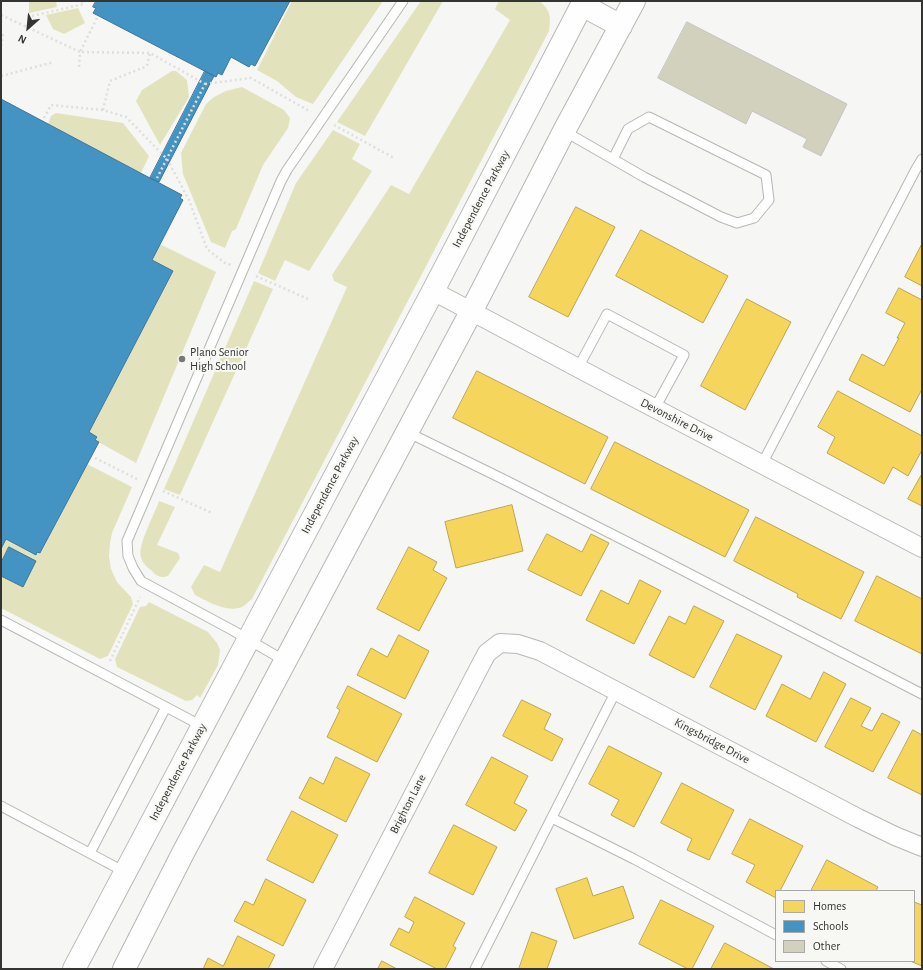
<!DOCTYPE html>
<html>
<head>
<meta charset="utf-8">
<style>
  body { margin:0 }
  #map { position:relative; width:923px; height:970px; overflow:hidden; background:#f6f6f5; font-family:"Alegreya Sans",sans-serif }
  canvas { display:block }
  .frame { position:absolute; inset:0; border:2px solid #343433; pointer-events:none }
  .legend { position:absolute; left:775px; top:890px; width:140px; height:72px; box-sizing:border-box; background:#f7f7f4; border:1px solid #a9a9a7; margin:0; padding:5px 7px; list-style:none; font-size:12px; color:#343433 }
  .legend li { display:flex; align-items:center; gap:8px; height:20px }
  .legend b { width:20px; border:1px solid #a9a9a7 }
  .north { position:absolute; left:8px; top:8px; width:40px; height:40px; -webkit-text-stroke:3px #f7f7f4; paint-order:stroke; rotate:207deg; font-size:11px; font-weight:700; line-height:16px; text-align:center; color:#343433 }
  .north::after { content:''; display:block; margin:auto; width:14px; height:18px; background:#343433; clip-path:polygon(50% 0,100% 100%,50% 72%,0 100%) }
</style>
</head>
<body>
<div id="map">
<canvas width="923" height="970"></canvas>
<div class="frame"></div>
<ul class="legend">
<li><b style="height:11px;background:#f6d55c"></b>Homes</li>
<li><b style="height:11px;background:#4393c3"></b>Schools</li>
<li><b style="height:11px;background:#d1d1bd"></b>Other</li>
</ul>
<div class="north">N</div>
</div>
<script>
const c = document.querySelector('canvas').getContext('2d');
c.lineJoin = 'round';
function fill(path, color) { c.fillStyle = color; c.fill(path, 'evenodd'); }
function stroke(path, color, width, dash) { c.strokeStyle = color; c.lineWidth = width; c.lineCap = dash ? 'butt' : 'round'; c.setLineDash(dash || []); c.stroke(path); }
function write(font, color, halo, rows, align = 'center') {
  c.font = font + ' "Alegreya Sans",sans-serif'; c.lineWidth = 4; c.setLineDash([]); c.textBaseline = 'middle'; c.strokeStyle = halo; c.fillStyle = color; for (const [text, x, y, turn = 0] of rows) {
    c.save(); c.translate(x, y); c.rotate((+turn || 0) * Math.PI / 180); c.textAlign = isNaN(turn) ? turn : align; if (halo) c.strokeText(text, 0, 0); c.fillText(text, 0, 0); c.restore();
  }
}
const green = new Path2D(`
  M29,1H56L57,7L29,13Z
  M292,1H383L313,104L296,97L277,81L257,70Z
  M421,1H443L365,136L337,122Z
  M499,1H539C551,10 551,17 549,31L252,599C249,601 246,605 242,607C226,613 209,602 195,595L191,587L204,565L220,572L347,287L334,281L332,275L391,185L409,194L510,20L495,9Z
  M78,8L85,23L64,34L53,29L46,15Z
  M172,71H176L187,80L189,97L160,145L136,101L142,90Z
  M242,87L284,110L290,118L288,128L263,165L236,229L232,231L225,248L211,242L183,174L181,153L206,104L214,97L226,91Z
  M56,113L123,123L149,156L141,173L48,124L51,116Z
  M333,130L360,144L352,159L372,171L309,271L285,260L275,281L258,273L296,183Z
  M160,244L216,272L136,463L95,440L97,437L89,432L173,272L152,260Z
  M254,281L273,289L180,495L164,489Z
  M87,464L132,487L112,533L110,543L109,556L111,569L117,582L131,597L133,604L108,656L100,659L1,608V549L6,539L36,555L37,552L41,553Z
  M159,501L175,507L157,545L178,553L180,558L168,576C161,578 157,577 152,571C147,567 142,563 141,557C137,546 155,513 159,501Z
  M149,602L208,632L217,643L220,650L218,665L200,698L197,695L192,700L186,701L117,667L115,659L140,607L146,606Z`);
const homes = new Path2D(`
  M576,207L615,227L568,317L529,297Z
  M641,230L728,276L703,323L616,276Z
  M922,244V286L905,277Z
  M899,288L922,300V389L910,412L849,380L862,354L884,366L899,338H897L905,323L886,313Z
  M747,299L791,322L745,410L701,386Z
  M477,371L608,437L585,484L453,418Z
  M838,391L922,436V450L908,476L893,467L884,484L827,453L835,437L818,427Z
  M615,442L749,510L725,557L591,489Z
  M922,474V506L908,499Z
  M512,505L523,551L456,568L445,522Z
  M756,517L864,572L841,619L797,597L798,594L734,561Z
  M547,534L582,552L591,534L609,543L581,596L528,570Z
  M409,547L437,562L433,570L447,578L419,631L377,609Z
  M877,576L922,599V654L855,621Z
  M640,580L661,591L634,644L586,620L601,590L628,604Z
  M694,606L724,621L694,678L649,655L669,616L685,624Z
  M737,634L782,656L755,710L710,687Z
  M399,635L429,651L405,699L357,675L371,648L387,657Z
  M824,672L846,684L816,742L766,716L782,684L810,699Z
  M348,686L402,714L377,762L327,737L340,710L337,708Z
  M851,698L871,708L861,726L872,731L882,713L900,722L873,772L825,747Z
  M522,700L551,714L544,729L563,739L552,761L503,736Z
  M913,730L922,735V795L888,778Z
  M609,746L662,773L634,827L611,815L619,800L589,784Z
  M336,757L370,774L346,822L299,798L310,777L323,784Z
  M492,757L528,776L514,803L527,810L515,831L466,805Z
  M682,783L734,810L709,860L687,850L692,839L661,823Z
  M292,811L338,835L313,883L267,860Z
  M750,819L803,846L780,891H776V898L746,882L755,865L732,854Z
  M454,825L497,847L473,895L429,873Z
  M827,860L878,887L876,891H811Z
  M587,878L593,896L623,886L634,918L574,939L556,889Z
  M266,879L306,900L283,946L234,921L245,901L253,905Z
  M415,897L465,923L453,946L456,948L445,969H437L390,945L399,928L409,933L414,922L405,917Z
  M661,900L714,926L692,969H688L639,944Z
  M914,902L922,905V966L910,961H914Z
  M532,932L557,941L547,969H519Z
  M238,936L275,955L268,969H203L208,958L223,966Z
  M725,943L774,969H711Z
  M382,961L397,969H378Z`);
const schools = new Path2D(`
  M96,1H290L255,66L251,64L249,67L231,57L222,75L218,73L216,77L93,13L96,8L93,7Z
  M205,71L214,76L159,182L150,178Z
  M1,99L182,195L180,198L183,200L152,260L173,271L89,432L97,437L95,440L99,442L40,553L37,552L36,555L6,539L1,549Z
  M9,547L36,561L23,587L1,576V563Z`);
const building = new Path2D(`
  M687,22L847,104L821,156L803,147L807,139L752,111L746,124L658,78Z`);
const path = new Path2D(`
  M14,2V1
  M1,15L80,52L79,69
  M32,16L84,4L82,1
  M97,18L80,52L150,53L205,84L157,178
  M1,46L3,34
  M1,76L54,62
  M205,84L251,78L311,112
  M103,110L110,81L147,66L150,53
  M44,118L51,105L103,110L126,117L167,159L189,200L207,249L225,263L231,265
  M334,125L394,158
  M256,276L308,299
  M95,458L139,480
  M163,491L212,513
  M110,661L140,597`);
const lane = new Path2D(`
  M564,131L644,177L721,217L737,223L754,218L769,200L766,175L649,117L628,129L613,159
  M578,368L607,314L684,355L655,408
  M407,432L507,481L657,557L922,694
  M762,464L916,169L922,159
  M1,620L202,726
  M285,661L232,630L141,581L133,568L128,556L127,541L281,181L287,170L403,1
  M1,806L125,872
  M552,818L634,859L776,935
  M90,853L166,707
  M826,961L841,969
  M475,969L616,691`);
const street = new Path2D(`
  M433,291L612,386L922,548
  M323,969L480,666L487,653L500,643L518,644L540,651L858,818L895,836L922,847`);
const secondary = new Path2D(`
  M582,5L621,26
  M74,969L433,291L584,1
  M124,969L183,853L471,312L564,131L634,1`);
const markers = [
  [182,359,4,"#787877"]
];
const streetNames = [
  ["Independence Parkway",481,199,-62],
  ["Devonshire Drive",677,420,27],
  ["Independence Parkway",330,485,-62],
  ["Kingsbridge Drive",712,741,28],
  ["Independence Parkway",178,772,-62],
  ["Brighton Lane",408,804,-63]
];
const poiNames = [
  ["Plano Senior",190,352],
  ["High School",190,366]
];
fill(green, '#e2e3bc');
fill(homes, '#f6d55c');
stroke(homes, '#bca550', 1);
fill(schools, '#4393c3');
stroke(schools, '#3e7698', 1);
fill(building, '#d1d1bd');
stroke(building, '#c3c3c2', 1);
stroke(lane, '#b7b7b6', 11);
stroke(street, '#b7b7b6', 20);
stroke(secondary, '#b7b7b6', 24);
stroke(path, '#dededd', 2.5, [2, 3]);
stroke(lane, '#fefefe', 9);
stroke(street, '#fefefe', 18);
stroke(secondary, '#fefefe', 22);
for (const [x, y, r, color] of markers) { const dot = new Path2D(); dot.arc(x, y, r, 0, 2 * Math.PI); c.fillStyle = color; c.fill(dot); stroke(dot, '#f7f7f4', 1.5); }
write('12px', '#343433', '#f7f7f4', streetNames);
write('12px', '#343433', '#f7f7f4', poiNames, 'left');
</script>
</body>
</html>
